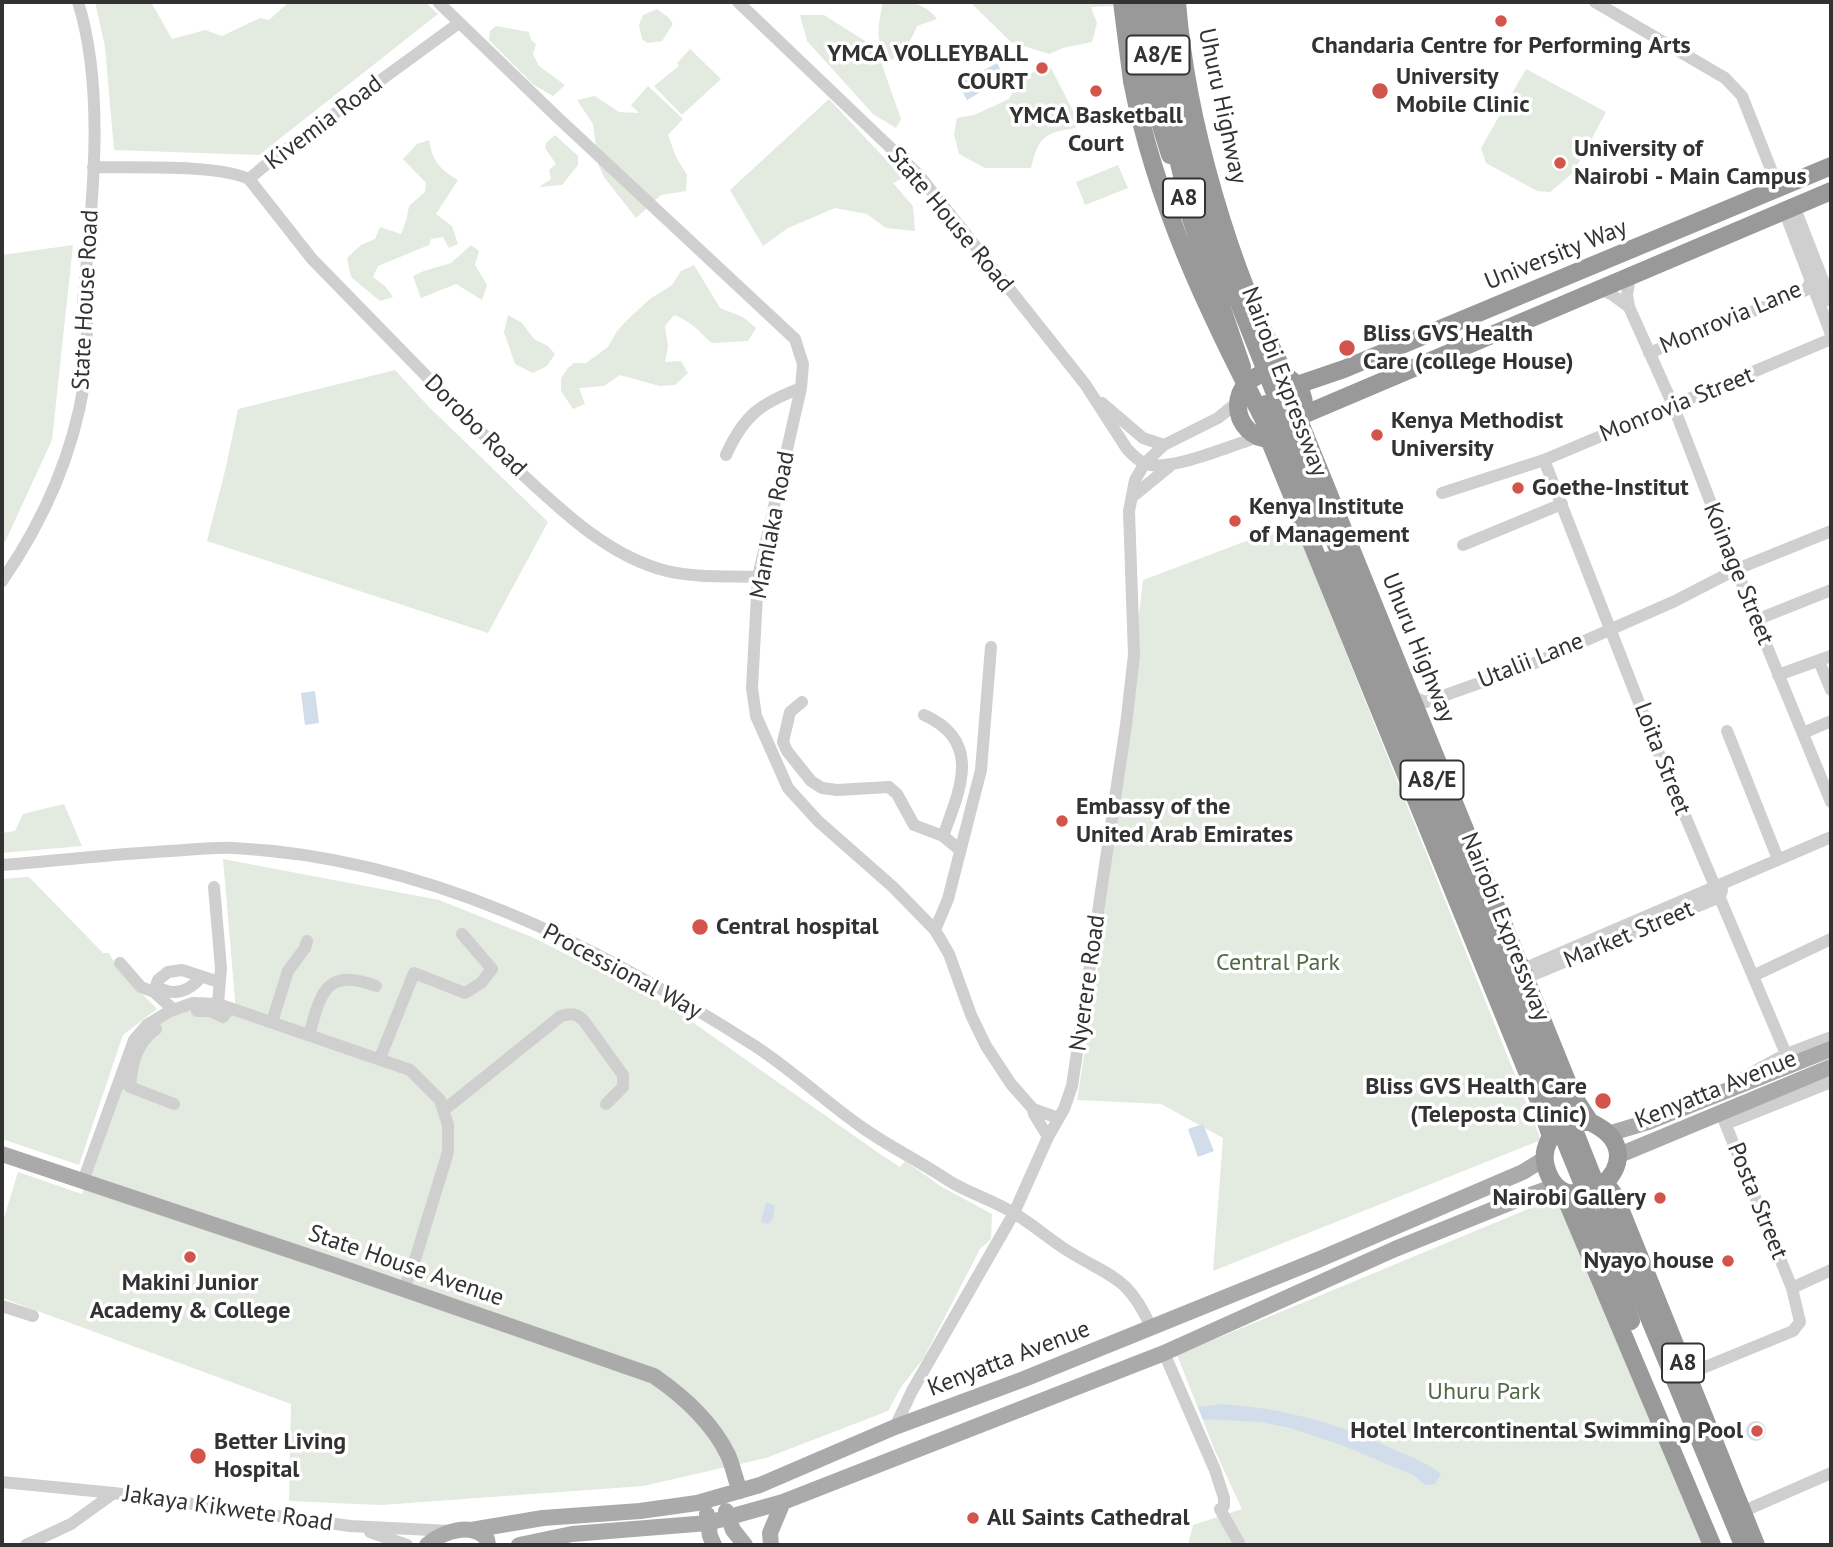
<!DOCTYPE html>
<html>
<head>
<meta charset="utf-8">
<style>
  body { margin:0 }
  #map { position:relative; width:1833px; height:1547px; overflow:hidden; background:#fff; font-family:"PT Sans",sans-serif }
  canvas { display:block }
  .frame { position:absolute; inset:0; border:4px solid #323232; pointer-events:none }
</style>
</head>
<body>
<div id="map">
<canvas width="1833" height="1547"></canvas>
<div class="frame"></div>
</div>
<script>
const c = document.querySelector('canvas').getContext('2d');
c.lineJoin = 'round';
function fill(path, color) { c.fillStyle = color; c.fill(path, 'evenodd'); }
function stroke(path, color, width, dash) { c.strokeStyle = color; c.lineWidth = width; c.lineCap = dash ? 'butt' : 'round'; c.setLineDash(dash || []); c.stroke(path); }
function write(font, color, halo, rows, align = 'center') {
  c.font = font + ' "PT Sans",sans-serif'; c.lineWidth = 7; c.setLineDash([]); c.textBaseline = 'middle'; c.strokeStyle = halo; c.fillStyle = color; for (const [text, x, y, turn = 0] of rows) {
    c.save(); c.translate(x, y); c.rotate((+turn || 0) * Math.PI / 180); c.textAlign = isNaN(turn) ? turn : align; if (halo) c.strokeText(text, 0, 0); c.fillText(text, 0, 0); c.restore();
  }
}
const green = new Path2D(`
  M95,2H151L172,39L205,30L222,36L260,18L269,20L289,2H425L438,14L259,155L114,150L105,47Z
  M883,2C905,2 923,0 937,19L917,26C911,42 902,54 887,63C876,37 877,30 883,2Z
  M970,2H1115V6L1091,7L1097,23L1092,42L1063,48L1049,54L1011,42Z
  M657,9L669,18L673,24L662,41L647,43L642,39L639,25L643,15Z
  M800,15H824L876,48L901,119L896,128L873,114L807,41Z
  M496,26L529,32L531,40L536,44L533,54L539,66L565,85L553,96L534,85L489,40L490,31Z
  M690,49L721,79L682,115L654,86L679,66L677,63Z
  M1036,64L1048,65V68H1051L1073,111L1076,128C1044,133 1039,136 1031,168H985L959,154L954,134L957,118L974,115L1009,99L1017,83L1036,70Z
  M1526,69L1606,112L1577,166L1579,168L1550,192L1537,191L1486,163L1481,148Z
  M648,86L683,119L668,135L676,157L687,175L686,191L661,195L636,218L604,177L598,164L593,124L577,100L595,96L619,112L639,113L631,105Z
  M829,99L903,178L893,183L913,206L915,231L886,228L867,214L835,208L788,228L763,246L730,190Z
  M555,135L578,156V165L562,185L539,187L551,179L549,170L556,164L545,148L546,143Z
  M429,140C432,160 440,170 458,180L436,214L452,226L458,244L449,248L443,237L431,239L429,245L378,266L373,277L385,286L393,297L380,301L351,277L347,258L361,245L375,239L380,227L401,234L406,221L409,206L425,192L426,183L403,159L417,144Z
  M1118,165L1128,188L1085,205L1076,182Z
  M73,245L52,440L5,542H2V255Z
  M471,245L479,251L475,265L487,285L482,300L456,284L421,298L413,276L424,271L451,263Z
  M694,265L720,308L743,317L756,328L748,341L712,343C697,330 694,323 674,315L665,326L668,346L665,362L681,361L688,373L675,385L660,386L620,375L604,386L579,388L585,404L573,409L561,391V378L568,368L574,363H586L608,347L617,331L628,319L650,299L672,285L681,271Z
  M508,315L522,323L534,339L548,346L555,354L547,366L533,373L515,364L504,332Z
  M395,370L429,407L548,522L488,633L207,541L226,467L238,409Z
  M1294,523L1541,1140L1213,1271L1223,1138L1161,1104L1077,1100L1097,973L1143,580Z
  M64,804L82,846L2,853V833L15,831L23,814Z
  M223,859L439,900L532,937L671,1007L880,1154L900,1167L905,1161L942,1187L992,1214L991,1239L980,1249L923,1359L901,1387L888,1411L766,1458L643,1486L381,1505L289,1501L291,1404L2,1298V1224L18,1172L82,1194L133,1052L152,1027L170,1015L197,1006L236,1012Z
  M29,877L103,953H109L118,969L157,1009L123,1035L79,1165L2,1139V879Z
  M1545,1202L1569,1208L1712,1545H1188L1193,1525L1242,1509L1215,1451L1177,1355Z`);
const water = new Path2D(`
  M997,63L1005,78L967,100L958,84Z
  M315,691L319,723L305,725L301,693Z
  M1203,1124L1214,1151L1198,1157L1188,1129Z
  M766,1202L775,1206L773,1219L768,1224L761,1222Z
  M1221,1404C1287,1409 1333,1422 1393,1449C1410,1457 1426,1462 1441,1474L1435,1484L1425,1485L1413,1475L1344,1446L1290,1428L1261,1422L1203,1419L1198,1407Z
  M1746 1431a10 10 0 1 1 20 0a10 10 0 1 1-20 0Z`);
const minor = new Path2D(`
  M438,2L556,116L795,339L803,364L801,388L758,577L752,688L756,716L788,788L818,821L893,887L935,930L949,954L971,1015L986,1046L1011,1084L1033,1109L1034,1114L1048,1137
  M738,2L918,174L1085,384L1127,449C1132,454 1137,460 1144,463C1168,474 1232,444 1260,437
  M1595,2L1725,78L1742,96L1778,187
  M93,167C132,168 217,164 249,179L312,259L521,473C563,512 610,557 667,571C696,578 728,576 758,577
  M249,179L274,158L459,23
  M1794,206L1831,301
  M1784,210L1831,334
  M1630,276L1627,295L1629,307L1673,405L1756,620L1831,802
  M1598,289L1611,294L1629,307
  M1649,353L1806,290L1811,281
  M1102,403L1143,438L1164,445
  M726,455C744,415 761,403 801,388
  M1544,460L1661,759L1786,1054
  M1442,493L1544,460L1831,339
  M1132,497L1170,466
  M1463,545L1562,504
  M2,581C43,522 72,457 84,385C87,361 86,335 88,310L83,301C92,209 106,90 78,2
  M1756,620L1831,590
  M1819,661L1831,690
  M1778,675L1831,656
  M1411,696L1426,702L1530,665L1675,601L1737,569L1831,531
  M802,702L790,712L783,742L787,751L811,781L822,788L837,790L889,787L897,794L914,825L943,836L960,850
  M924,715C983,741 960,790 943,836
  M1727,731L1778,859
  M1803,733L1831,721
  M2,865C58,861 113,854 170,851C191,850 213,847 234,848C427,858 595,944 755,1046C793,1071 826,1102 863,1128C890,1147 919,1161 946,1179C967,1193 994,1200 1015,1214C1034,1225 1050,1240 1068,1251C1112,1278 1128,1276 1151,1327
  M214,887L221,968L218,1004
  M935,930L948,899L981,770L991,647
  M120,963L141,987L154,992L174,1010
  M1521,967L1530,966L1831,837
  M1753,976L1831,939
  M1527,980L1533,975L1720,897L1722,890
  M156,986C173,997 189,992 201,977
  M154,992L158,980L168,972L182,970L219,982
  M197,1011H210L223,1017L230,1008
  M272,1022L288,971L305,948L307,941
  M309,1035C321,993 325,967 376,986
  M380,1058L414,973L465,993L481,983L492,969L462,934
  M125,1082L130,1087L174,1104
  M1731,1084L1786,1054L1831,1037
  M130,1087C132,1064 136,1043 156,1029
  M1033,1109L1058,1118
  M444,1110L561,1016C570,1013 577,1013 584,1021L623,1075V1087L606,1104
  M1726,1124L1831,1082
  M83,1181L134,1040L147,1025L170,1011L193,1003L218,1004L410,1070L440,1100L448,1125V1152L414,1263L404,1289
  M1792,1288L1831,1270
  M2,1306L33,1316
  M1164,1353L1215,1470L1224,1498V1506
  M1688,1374L1793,1331L1800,1322L1792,1288L1721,1113
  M895,1427L912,1391L1014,1213L1048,1137L1064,1109L1072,1086L1126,725L1134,655L1129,511L1135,480L1145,463L1164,445L1218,418L1239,401
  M2,1482L114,1493L350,1526L451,1531
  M1220,1509L1240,1545
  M1744,1511L1831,1473
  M370,1532L407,1545
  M26,1545L71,1524L114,1493`);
const major = new Path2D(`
  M1608,1134L1648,1122L1831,1049
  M2,1154L334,1265L654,1376C683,1396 712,1422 728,1455C733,1466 735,1479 740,1491
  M1617,1156L1831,1067
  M726,1511L733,1530L745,1545
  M707,1514L710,1536L714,1545
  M471,1530L543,1518L640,1511L697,1503L760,1485L895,1427L1024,1379L1320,1259L1523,1172L1544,1159
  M427,1545C442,1532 472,1521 487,1539L488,1545
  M519,1545L572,1534L708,1523L783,1502L1164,1353L1395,1249L1524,1197L1556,1186
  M771,1545L770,1533L783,1502`);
const highway = new Path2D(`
  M1122,2L1132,81
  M1135,2C1140,54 1154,105 1170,155
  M1152,2L1164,99
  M1177,2C1186,119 1230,273 1286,376
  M1184,198L1242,367
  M1238 406a33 33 0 1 1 66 0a33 33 0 1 1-66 0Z
  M1297,385L1344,369L1831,166
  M1303,415L1831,191
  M1300,423L1573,1096L1590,1122
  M1269,439L1539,1101L1551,1137
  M1590,1122C1666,1157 1565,1236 1546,1167C1541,1149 1551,1129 1569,1124C1575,1121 1583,1122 1590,1122Z
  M1606,1184L1615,1196L1756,1545
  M1563,1192L1712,1545
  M1574,1193L1591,1219L1631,1321`);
const highwayBridge = new Path2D(`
  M1164,2L1183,125L1200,196L1225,268L1305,469L1501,946L1638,1291L1743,1545
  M1132,81C1156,204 1208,312 1265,422
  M1166,109L1185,188L1193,211
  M1266,404L1291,472L1317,531
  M1329,560L1586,1192`);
const markers = [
  [1501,21,7,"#d3544a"],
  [1042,68,7,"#d3544a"],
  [1096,91,7,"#d3544a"],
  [1380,91,9,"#d3544a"],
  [1560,163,7,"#d3544a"],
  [1347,348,9,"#d3544a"],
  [1377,435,7,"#d3544a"],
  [1518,488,7,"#d3544a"],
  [1235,521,7,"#d3544a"],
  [1062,821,7,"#d3544a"],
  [700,927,9,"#d3544a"],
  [1603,1101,9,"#d3544a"],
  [1660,1198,7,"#d3544a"],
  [190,1257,7,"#d3544a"],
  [1728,1261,7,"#d3544a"],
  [1757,1431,7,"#d3544a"],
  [198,1456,9,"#d3544a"],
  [973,1518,7,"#d3544a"]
];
const shields = [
  [1158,55,63],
  [1184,198,42],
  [1432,780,63],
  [1683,1363,42]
];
const shieldNames = [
  ["A8/E",1158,55],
  ["A8",1184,198],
  ["A8/E",1432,780],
  ["A8",1683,1363]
];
const poiNames = [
  ["Chandaria Centre for Performing Arts",1501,46,"center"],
  ["YMCA VOLLEYBALL",1028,54,"right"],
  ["COURT",1028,82,"right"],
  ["University",1396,77],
  ["Mobile Clinic",1396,105],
  ["YMCA Basketball",1096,116,"center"],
  ["Court",1096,144,"center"],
  ["University of",1574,149],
  ["Nairobi - Main Campus",1574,177],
  ["Bliss GVS Health",1363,334],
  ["Care (college House)",1363,362],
  ["Kenya Methodist",1391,421],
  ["University",1391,449],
  ["Goethe-Institut",1532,488],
  ["Kenya Institute",1249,507],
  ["of Management",1249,535],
  ["Embassy of the",1076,807],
  ["United Arab Emirates",1076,835],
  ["Central hospital",716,927],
  ["Bliss GVS Health Care",1587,1087,"right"],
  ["(Teleposta Clinic)",1587,1115,"right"],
  ["Nairobi Gallery",1646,1198,"right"],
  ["Nyayo house",1714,1261,"right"],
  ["Makini Junior",190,1283,"center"],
  ["Academy & College",190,1311,"center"],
  ["Hotel Intercontinental Swimming Pool",1743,1431,"right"],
  ["Better Living",214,1442],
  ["Hospital",214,1470],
  ["All Saints Cathedral",987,1518]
];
const streetNames = [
  ["Uhuru Highway",1222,106,78],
  ["Kivemia Road",324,123,-37],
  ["State House Road",950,220,50],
  ["University Way",1556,255,-22],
  ["State House Road",86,300,-87],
  ["Monrovia Lane",1731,318,-23],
  ["Nairobi Expressway",1284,382,69],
  ["Monrovia Street",1677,405,-22],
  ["Dorobo Road",475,426,45],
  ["Mamlaka Road",773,525,-79],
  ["Koinage Street",1738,574,68],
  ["Uhuru Highway",1418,648,68],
  ["Utalii Lane",1531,661,-22],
  ["Loita Street",1662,759,69],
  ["Nairobi Expressway",1505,927,68],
  ["Market Street",1629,935,-23],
  ["Processional Way",622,972,28],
  ["Nyerere Road",1088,983,-82],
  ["Kenyatta Avenue",1716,1090,-22],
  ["Posta Street",1757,1201,68],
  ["State House Avenue",406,1266,19],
  ["Kenyatta Avenue",1009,1359,-21],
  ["Jakaya Kikwete Road",228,1509,8]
];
const parkNames = [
  ["Central Park",1278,963],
  ["Uhuru Park",1484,1392]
];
fill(green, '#e3eadf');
fill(water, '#d1ddea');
stroke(minor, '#cfcfcf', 12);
stroke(major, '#aaa', 16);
stroke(highway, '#999', 18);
stroke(highwayBridge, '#999', 18);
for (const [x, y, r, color] of markers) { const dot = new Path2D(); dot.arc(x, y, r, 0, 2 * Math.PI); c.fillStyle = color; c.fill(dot); stroke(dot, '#fff', 2.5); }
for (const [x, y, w] of shields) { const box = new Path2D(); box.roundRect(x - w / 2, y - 19.5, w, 39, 5); c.fillStyle = '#fff'; c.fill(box); stroke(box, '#323232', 2); }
write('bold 23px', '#323232', null, shieldNames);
write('bold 24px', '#323232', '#fff', poiNames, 'left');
write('24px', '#323232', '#fff', streetNames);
write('24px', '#506a44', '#fff', parkNames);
</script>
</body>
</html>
